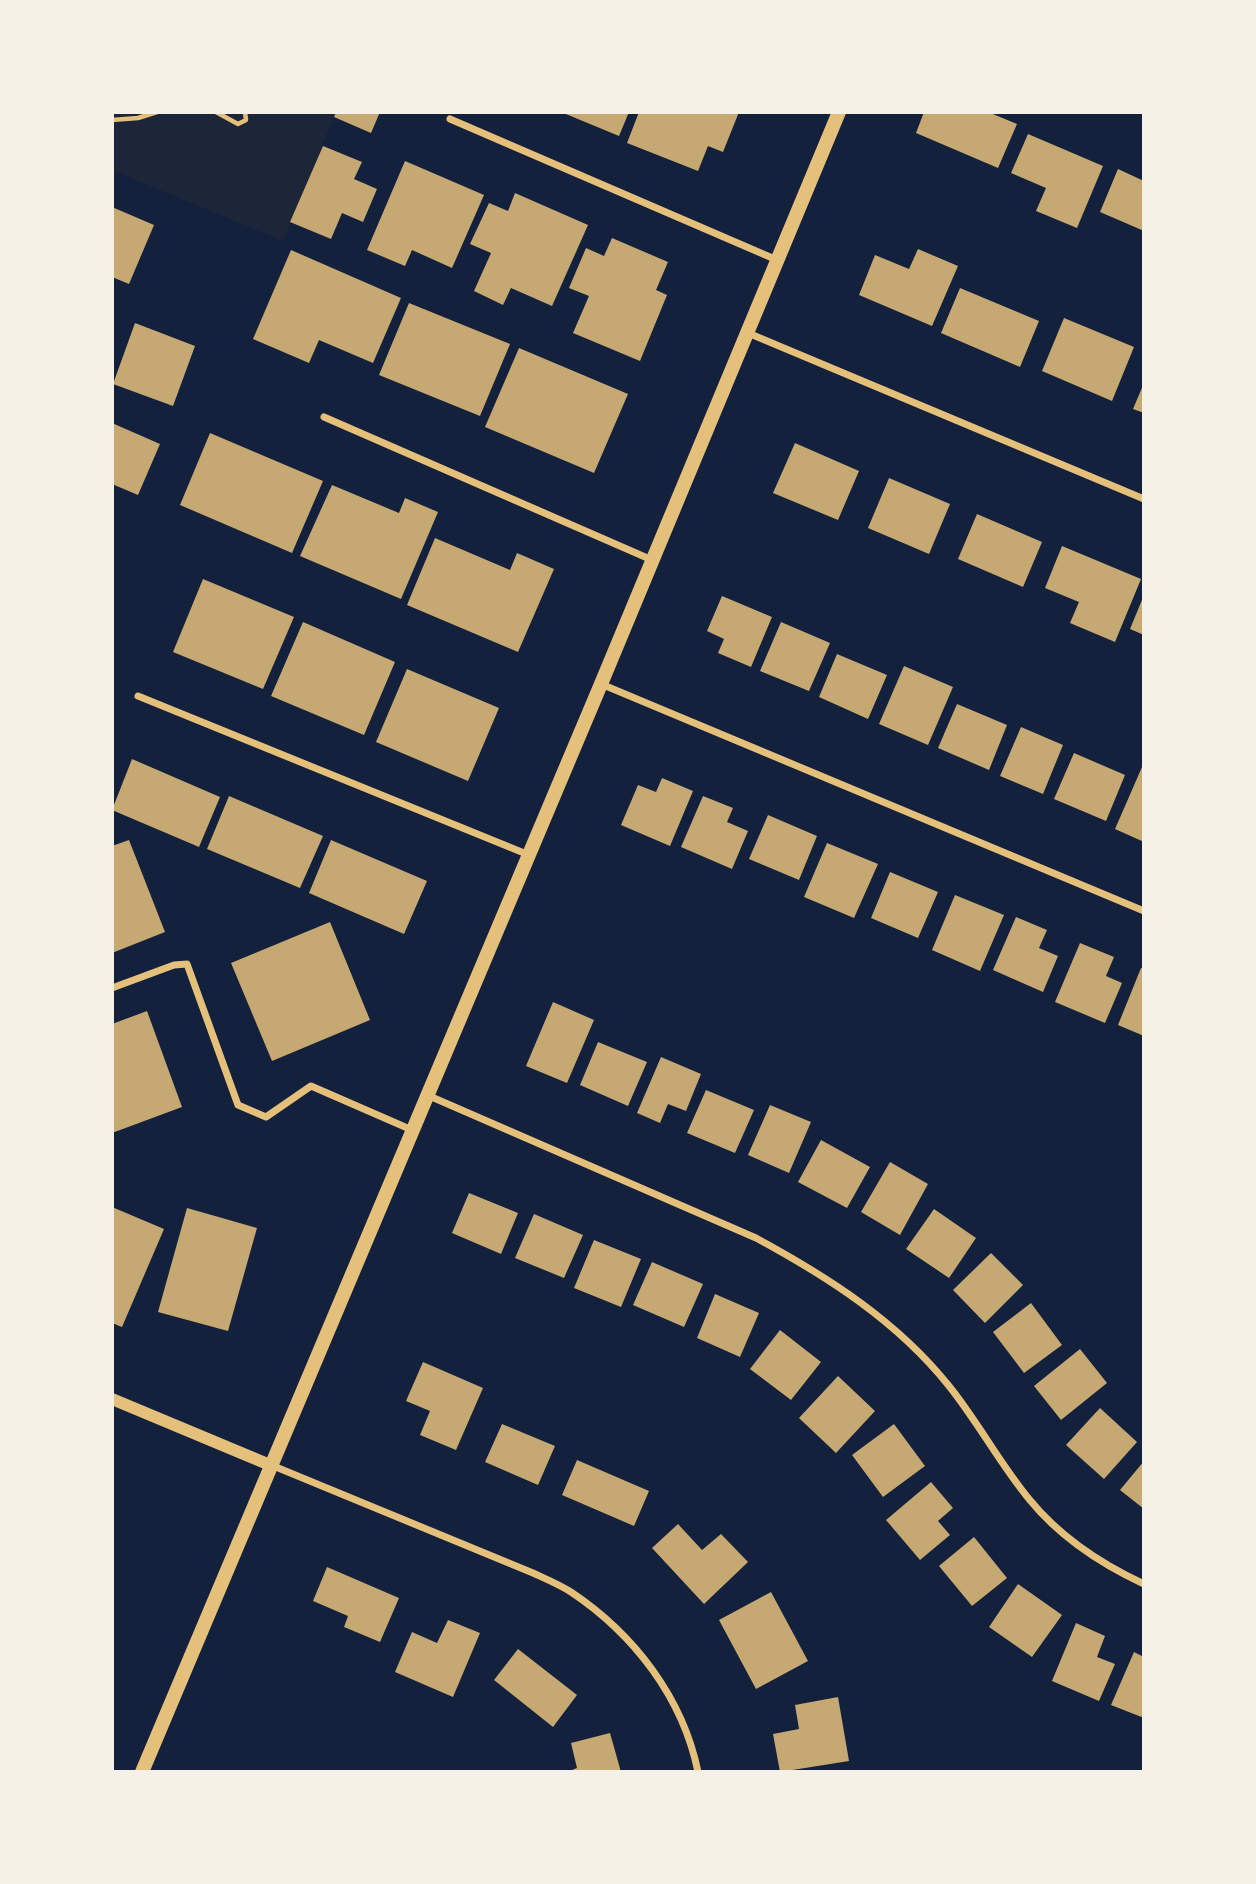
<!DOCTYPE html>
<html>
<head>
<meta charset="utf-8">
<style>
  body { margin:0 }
  #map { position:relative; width:1256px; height:1884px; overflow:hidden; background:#14213d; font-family:Commissioner,sans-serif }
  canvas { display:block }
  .frame { position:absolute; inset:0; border:114px solid #f6f1e7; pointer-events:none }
</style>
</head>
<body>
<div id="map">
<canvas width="1256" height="1884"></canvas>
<div class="frame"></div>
</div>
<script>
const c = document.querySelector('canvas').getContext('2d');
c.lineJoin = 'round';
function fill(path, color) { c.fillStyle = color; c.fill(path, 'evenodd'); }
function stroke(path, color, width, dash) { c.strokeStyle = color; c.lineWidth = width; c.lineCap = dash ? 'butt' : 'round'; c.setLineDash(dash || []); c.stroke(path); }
const green = new Path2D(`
  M112,112H336L283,241L112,170Z`);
const building = new Path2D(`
  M336,112H380L371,133L334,117Z
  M561,112H629L619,136Z
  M639,112H739L723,152L708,146L698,171L627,143Z
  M924,112H988L1017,124L998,168L916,133Z
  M1028,134L1103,166L1077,228L1036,211L1046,188L1011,173Z
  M323,146L362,162L354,179L377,189L363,222L342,213L331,239L290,222Z
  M405,161L484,195L452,268L412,250L405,266L367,250Z
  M1118,169L1144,181V231L1100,212Z
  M515,193L588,225L552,306L511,288L503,305L474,291L491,253L470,244L489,203L508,211Z
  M112,207L154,225L129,284L112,277Z
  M612,238L668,262L656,290L667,295L640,361L573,333L589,296L569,288L586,248L604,256Z
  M918,249L958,266L932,326L859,295L875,255L909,269Z
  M291,250L401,298L373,363L319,340L309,363L253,339Z
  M960,288L1039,321L1020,367L941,333Z
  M409,303L510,344L480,416L379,375Z
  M1064,318L1134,347L1112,401L1042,371Z
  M135,323L195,346L173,406L113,384Z
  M519,348L628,394L594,473L485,427Z
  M1144,383V413L1133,409Z
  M112,423L160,444L138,495L112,484Z
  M210,433L323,481L292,553L180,505Z
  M795,443L859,471L838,520L773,493Z
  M889,478L950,504L929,554L868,528Z
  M332,485L399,513L405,498L438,512L401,599L300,556Z
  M977,514L1042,542L1023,587L958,559Z
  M435,538L510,570L517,553L554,569L518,652L407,605Z
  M1062,546L1141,579L1115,642L1070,623L1079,602L1045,588Z
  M203,579L294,617L263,689L173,652Z
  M1144,595V635L1130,629Z
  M722,596L772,617L751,667L718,653L724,639L707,631Z
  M303,622L395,662L364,735L271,696Z
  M781,622L830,643L809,691L760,671Z
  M837,654L887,675L868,719L819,697Z
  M904,666L953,687L928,745L879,724Z
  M407,669L499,708L468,781L376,742Z
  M957,704L1007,725L989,770L938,748Z
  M1021,727L1063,745L1043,794L1000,776Z
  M1074,753L1125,775L1106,821L1054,799Z
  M132,759L220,797L199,847L112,810Z
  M1142,767L1144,768V842L1115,829Z
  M662,778L693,791L670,846L621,825L638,785L656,792Z
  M229,796L323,836L300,888L207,849Z
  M703,796L733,808L727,822L748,831L732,869L681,847Z
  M768,815L817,836L799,880L749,859Z
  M129,840L165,932L112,953V846Z
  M331,840L427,881L404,934L309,893Z
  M827,843L878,864L854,918L804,897Z
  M890,872L938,892L918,938L871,918Z
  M955,895L1004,915L980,971L932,950Z
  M1016,917L1047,930L1039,948L1058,956L1043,992L993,970Z
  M330,922L370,1020L272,1061L231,963Z
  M1080,943L1114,957L1106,976L1122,983L1105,1023L1055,1002Z
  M1141,968L1144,969V1036L1118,1025Z
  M553,1002L594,1020L567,1083L526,1066Z
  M147,1011L182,1107L112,1133V1024Z
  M598,1042L647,1062L628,1106L580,1085Z
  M661,1057L701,1074L686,1111L668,1104L660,1123L637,1113Z
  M706,1090L754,1110L735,1153L687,1133Z
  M770,1105L811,1122L789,1173L748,1155Z
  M821,1140L870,1167L847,1208L798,1182Z
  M890,1162L928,1184L900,1235L861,1212Z
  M469,1193L518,1213L501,1254L452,1233Z
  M112,1207L164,1229L122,1327L112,1323Z
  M187,1208L257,1228L228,1331L158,1312Z
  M934,1209L976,1238L949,1278L906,1249Z
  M534,1214L583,1235L564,1278L515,1258Z
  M594,1240L641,1259L621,1307L574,1288Z
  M991,1253L1023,1285L985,1323L953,1290Z
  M652,1262L703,1284L684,1327L633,1305Z
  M715,1294L759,1313L740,1357L697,1338Z
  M1031,1303L1062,1345L1024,1373L993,1332Z
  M780,1330L821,1362L791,1400L750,1369Z
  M1080,1349L1107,1383L1061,1420L1034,1386Z
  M423,1362L483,1388L456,1450L420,1435L430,1411L406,1401Z
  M838,1376L875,1411L836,1453L799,1418Z
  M1100,1408L1137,1442L1104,1479L1066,1445Z
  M502,1424L555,1446L538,1485L485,1462Z
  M894,1424L925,1466L883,1497L852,1455Z
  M577,1460L649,1491L634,1526L562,1495Z
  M1144,1461V1509L1120,1490Z
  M931,1482L953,1508L938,1521L950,1535L920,1560L886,1520Z
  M678,1524L702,1550L721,1534L748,1562L704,1604L652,1548Z
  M974,1537L1007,1578L972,1606L939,1566Z
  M327,1567L399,1598L380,1642L344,1627L348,1616L313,1601Z
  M1018,1584L1062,1615L1032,1657L989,1627Z
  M771,1592L808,1661L756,1689L719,1620Z
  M448,1620L480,1633L453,1697L395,1672L412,1632L437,1643Z
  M1076,1623L1105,1636L1097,1657L1115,1664L1099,1701L1052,1681Z
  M518,1649L577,1695L553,1727L494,1680Z
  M1134,1652L1144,1657V1718L1111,1705Z
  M838,1697L849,1761L780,1772L773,1734L799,1729L795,1705Z
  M610,1733L621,1772H567L577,1768L571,1743Z`);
const path = new Path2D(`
  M216,112L238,124L246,120L245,112
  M112,120L138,118L157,112`);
const minor = new Path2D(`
  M450,119L777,260
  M748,333L1144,499
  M324,417L652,560
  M601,684L1144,911
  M138,696L529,855
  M112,988L174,965L187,964L238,1105L266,1117L311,1086L412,1130
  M427,1095L756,1238C828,1277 897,1321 949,1386C978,1422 1000,1464 1029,1499C1059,1536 1101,1564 1144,1584
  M271,1465L533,1573C546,1579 560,1585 571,1592C634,1634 683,1698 698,1772`);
const tertiary = new Path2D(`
  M112,1399L270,1465`);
const secondary = new Path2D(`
  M142,1772L601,684L839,112`);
fill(green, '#1d2539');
fill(building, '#c6a872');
stroke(path, '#e5c07b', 4.5);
stroke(minor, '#e5c07b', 7);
stroke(tertiary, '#e5c07b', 12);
stroke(secondary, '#e5c07b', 14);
</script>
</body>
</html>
